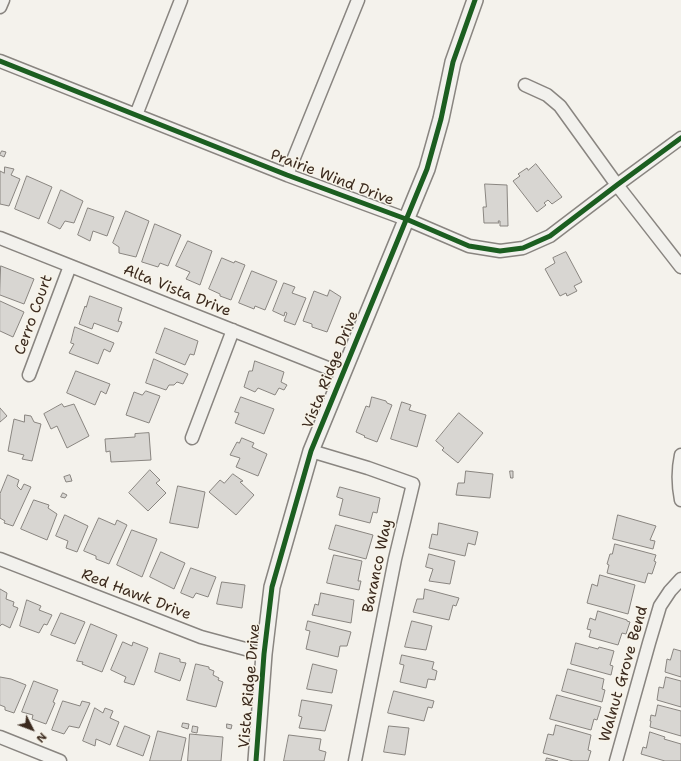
<!DOCTYPE html>
<html>
<head>
<meta charset="utf-8">
<style>
  body { margin:0 }
  #map { position:relative; width:681px; height:761px; overflow:hidden; background:#f4f2ec; font-family:"Shantell Sans",sans-serif }
  canvas { display:block }
  .north { position:absolute; left:12px; top:709px; width:40px; height:40px; -webkit-text-stroke:3px #f7f3e8; paint-order:stroke; rotate:132deg; font-size:11px; font-weight:700; line-height:16px; text-align:center; color:#3b2a1e }
  .north::after { content:''; display:block; margin:auto; width:14px; height:18px; background:#3b2a1e; clip-path:polygon(50% 0,100% 100%,50% 72%,0 100%) }
</style>
</head>
<body>
<div id="map">
<canvas width="681" height="761"></canvas>
<div class="north">N</div>
</div>
<script>
const c = document.querySelector('canvas').getContext('2d');
c.lineJoin = 'round';
function fill(path, color) { c.fillStyle = color; c.fill(path, 'evenodd'); }
function stroke(path, color, width, dash) { c.strokeStyle = color; c.lineWidth = width; c.lineCap = dash ? 'butt' : 'round'; c.setLineDash(dash || []); c.stroke(path); }
function write(font, color, halo, rows, align = 'center') {
  c.font = font + ' "Shantell Sans",sans-serif'; c.lineWidth = 3; c.setLineDash([]); c.textBaseline = 'middle'; c.strokeStyle = halo; c.fillStyle = color; for (const [text, x, y, turn = 0] of rows) {
    c.save(); c.translate(x, y); c.rotate((+turn || 0) * Math.PI / 180); c.textAlign = isNaN(turn) ? turn : align; if (halo) c.strokeText(text, 0, 0); c.fillText(text, 0, 0); c.restore();
  }
}
const building = new Path2D(`
  M2,151L6,152L4,157L0,155Z
  M536,164L562,197L552,204L548,200L544,203L546,205L537,212L513,181L520,176L518,174L527,168L528,170Z
  M5,167L14,169L11,175L20,179L9,206L0,204V171L4,173Z
  M27,176L52,187L39,219L15,209Z
  M485,184L507,185L508,226H500V221H498L499,223H484L483,207H486Z
  M61,190L83,201L74,223L65,221L60,229L48,223Z
  M88,208L114,217L107,236L93,231L90,241L78,235Z
  M126,211L149,221L136,257L119,253V247L113,243Z
  M155,224L181,235L168,266L160,263L158,267L142,262Z
  M188,241L212,251L200,285L186,279L190,272L176,266Z
  M566,252L582,282L574,286L577,291L567,296L566,293L560,296L545,269L555,263L553,258Z
  M222,258L234,263L235,261L245,265L231,300L220,296V294L209,289Z
  M1,266L34,279L24,304L0,295Z
  M252,271L277,281L265,310L255,306L254,309L239,303Z
  M284,283L295,287L292,293L306,298L295,325L284,321L287,313L285,312L284,316L273,311Z
  M330,290L341,297L327,332L312,327V324L303,321L314,291L327,296Z
  M90,296L122,308L118,321L122,322L118,332L94,323L92,329L79,324L85,306L86,307Z
  M0,301L24,312L13,337L0,331Z
  M75,327L114,343L110,352L104,349L98,364L69,353L74,344L71,343Z
  M165,328L198,341L194,355L190,354L185,365L156,353Z
  M154,359L188,374L183,384L177,382L174,385H169L166,390L146,383Z
  M255,361L284,372L281,382L287,385L284,390L279,388L275,395L258,388L255,392L244,387L249,371H252Z
  M76,371L110,384L106,394L101,391L95,405L67,393Z
  M146,391L160,396L149,423L126,415L134,392L142,395Z
  M241,397L274,409L264,434L235,423L239,413L235,412Z
  M372,397L386,401L387,403L392,405L377,442L364,437L365,436L356,432L366,406L369,407Z
  M402,402L411,405L409,410L426,415L417,447L391,439Z
  M62,404L64,407L74,404L89,436L67,448L57,426L51,429L44,414Z
  M0,408L7,416L0,422Z
  M459,413L483,433L458,463L442,450L444,448L436,441Z
  M25,415L31,416L34,422L41,424L32,461L22,459L24,455L8,451L14,419L24,422Z
  M149,433L151,460L111,462L110,451L106,452L105,439L135,437V434Z
  M242,438L254,443L252,447L267,454L258,476L236,467L240,458L230,455L237,442L239,443Z
  M150,470L160,480L156,483L166,493L148,511L129,493Z
  M466,471L493,474L490,498L456,495L458,483H464Z
  M510,471H513V478H511Z
  M233,474L243,481L240,482L254,495L236,515L209,492L220,480L224,483Z
  M8,475L19,480L17,486L21,490L24,484L31,487L13,526L4,523L5,521L0,518V494Z
  M70,475L72,481L66,482L64,477Z
  M178,486L205,492L198,528L170,523Z
  M340,487L380,498L377,513L373,512L370,523L339,515L343,499L337,497Z
  M63,493L67,495L65,498L61,497Z
  M34,500L49,505L48,508L57,514L47,540L21,529Z
  M65,515L88,526L77,552L66,548L68,541L56,536Z
  M618,515L656,526L650,540L655,541L653,549L613,539Z
  M99,518L115,525L117,520L127,525L109,564L96,559V556L84,551Z
  M439,523L478,532L475,545L468,543L465,556L429,548L432,534L437,535Z
  M336,525L373,535L366,559L329,549Z
  M132,530L157,539L142,577L117,565Z
  M615,544L656,555L654,561L656,562L652,574L648,573L645,583L607,573L609,565L607,564L610,554H612Z
  M161,552L185,563L174,589L150,577Z
  M429,554L455,561L450,584L429,581L433,569L426,567Z
  M334,555L362,561L358,581H361L359,590L327,583Z
  M191,568L216,577L208,597L196,593L193,598L181,593Z
  M600,575L635,585L628,614L587,603L592,584L597,586Z
  M222,582L245,585L242,608L217,604Z
  M0,589L7,593L6,599L14,602L13,606L18,608L10,628L2,624L0,626Z
  M425,589L459,598L456,606L453,605L449,620L413,612L417,599H423Z
  M321,593L354,600L351,623L312,615L315,604L318,605Z
  M27,600L41,606L39,610L52,615L47,625L44,624L39,633L20,626Z
  M598,611L627,620V621L630,622L626,634L622,633L618,645L589,637L591,630L587,629L590,618L595,620Z
  M61,613L85,622L75,644L51,635Z
  M308,621L351,632L347,646H340L338,657L306,649L310,631L306,630Z
  M412,621L432,626L426,650L405,647Z
  M91,624L117,635L102,672L82,664L83,662L77,661Z
  M123,642L132,646L133,642L148,648L134,685L124,682L126,677L111,670Z
  M576,643L598,649L599,647L614,651L610,665L613,666L611,675L571,664Z
  M674,649L681,651V677L665,672L667,659L670,660Z
  M160,653L180,659V662L186,663L180,681L155,672Z
  M402,655L434,662L432,669L437,671L435,680L428,679L426,688L400,682L404,665L400,664Z
  M196,664L209,667V669L214,671L213,675L219,678L218,680L223,682L216,707L187,700Z
  M313,664L337,670L332,693L307,689Z
  M568,669L604,679L602,689L605,690L602,702L562,691Z
  M0,677L11,679L26,685L14,713L5,710V707L0,705Z
  M666,677L681,681V707L657,700L659,687L663,688Z
  M34,681L58,690L53,702L55,703L46,724L32,719L33,715L22,712Z
  M394,691L434,701L432,708L428,707L424,721L388,713Z
  M557,695L601,707L597,720L594,719L591,730L550,719Z
  M302,700L332,705L325,731L299,728L302,717L299,716Z
  M63,701L80,706L82,701L90,703L79,728L69,726L64,734L52,730Z
  M658,705L681,711V736L650,727L651,721H650L651,715L655,716Z
  M95,708L103,713L105,708L113,711L110,718L119,722L110,745L96,739L95,746L83,741Z
  M183,723L189,724L188,729L182,727Z
  M227,724L232,725L231,729L227,728Z
  M556,725L591,735L588,750L591,751L588,761H573L543,753L548,734L553,735Z
  M125,726L150,736L143,756L117,746Z
  M193,726L198,727L197,733L192,732Z
  M389,726L409,728L405,755L384,752Z
  M158,731L186,738L181,761H150Z
  M650,732L665,737L664,739L681,744V761H665L641,754L643,747L646,748Z
  M190,734L223,737L221,761H188Z
  M289,735L321,739L319,750L326,752L324,761H284Z
  M547,758L558,761H546Z`);
const minor = new Path2D(`
  M0,7L3,0
  M0,61L287,175L406,219L469,246L500,251L523,248L550,236L617,185L681,138
  M525,85L547,95L560,106L617,185L681,267
  M136,115L181,0
  M287,175L358,0
  M0,238L343,374
  M29,375L70,266
  M192,438L233,330
  M311,451L368,468L413,484L395,559L355,761
  M681,455C678,469 678,485 681,500
  M0,559L201,637L264,654
  M0,737L60,761
  M616,761L649,643L660,606L670,591L681,579`);
const tertiary = new Path2D(`
  M256,761L264,654L272,587L311,451L427,169L441,119L453,62L475,0`);
const cycleway = new Path2D(`
  M0,61L287,175L406,219L469,246L500,251L523,248L550,236L617,185L681,138
  M256,761L264,654L272,587L311,451L427,169L441,119L453,62L475,0`);
const streetNames = [
  ["Prairie Wind Drive",332,178,21],
  ["Alta Vista Drive",177,291,22],
  ["Cerro Court",34,315,-70],
  ["Vista Ridge Drive",331,370,-68],
  ["Baranco Way",378,566,-78],
  ["Red Hawk Drive",136,595,21],
  ["Walnut Grove Bend",624,674,-74],
  ["Vista Ridge Drive",250,686,-85]
];
fill(building, '#d8d6d2');
stroke(building, '#898580', 1);
stroke(minor, '#898580', 15);
stroke(tertiary, '#898580', 18);
stroke(minor, '#f2f1ed', 12);
stroke(tertiary, '#f2f1ed', 15);
stroke(cycleway, '#1b5e20', 5);
write('15px', '#3b2a1e', '#f7f3e8', streetNames);
</script>
</body>
</html>
